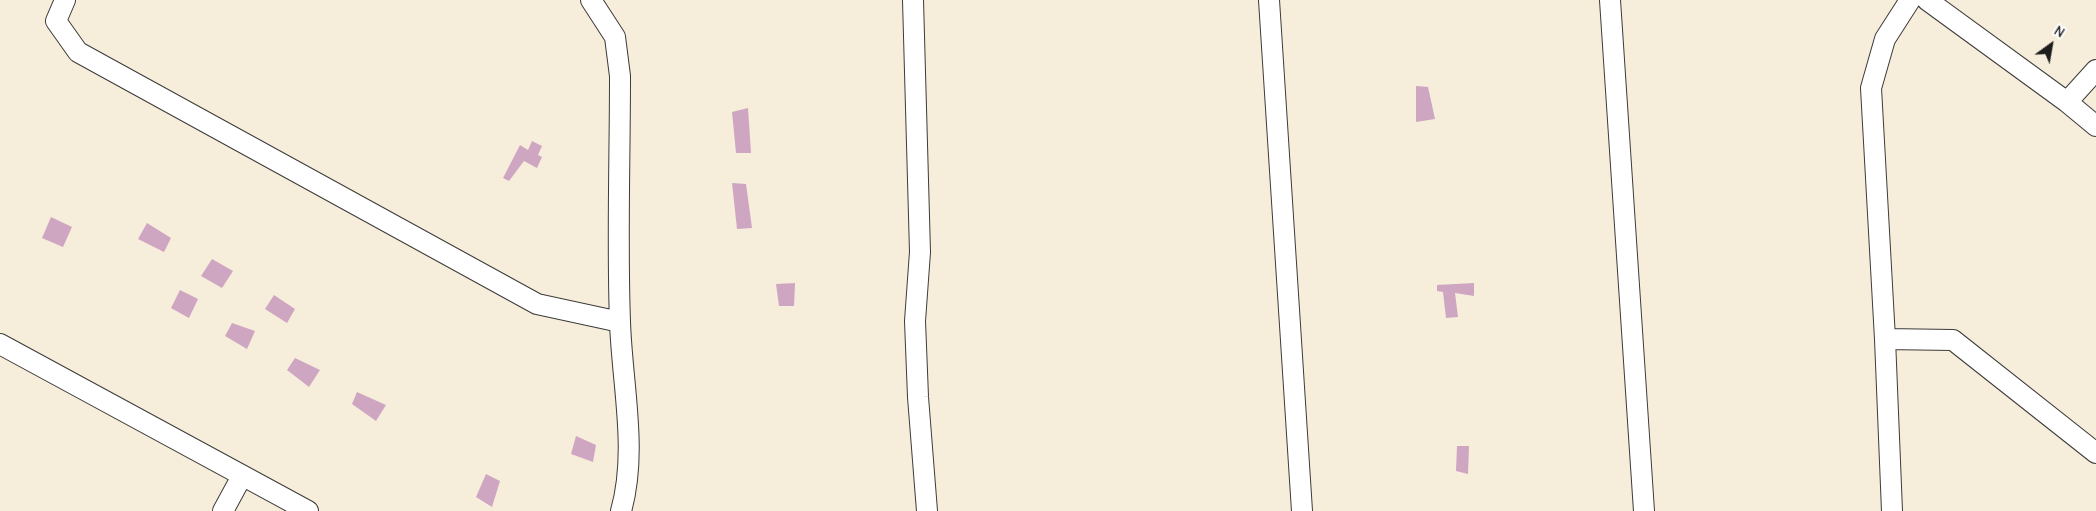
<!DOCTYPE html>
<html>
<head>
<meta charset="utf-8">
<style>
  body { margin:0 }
  #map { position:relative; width:2096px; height:511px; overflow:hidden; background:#f6eddb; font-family:"Comic Neue",sans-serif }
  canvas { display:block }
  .north { position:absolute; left:2026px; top:20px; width:50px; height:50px; -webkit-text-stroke:4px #fff; paint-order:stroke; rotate:32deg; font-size:14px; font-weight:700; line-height:20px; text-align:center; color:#1c1c1c }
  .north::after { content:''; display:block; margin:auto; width:18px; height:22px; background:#1c1c1c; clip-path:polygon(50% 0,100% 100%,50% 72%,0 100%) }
</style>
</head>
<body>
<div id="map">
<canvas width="2096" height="511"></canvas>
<div class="north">N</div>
</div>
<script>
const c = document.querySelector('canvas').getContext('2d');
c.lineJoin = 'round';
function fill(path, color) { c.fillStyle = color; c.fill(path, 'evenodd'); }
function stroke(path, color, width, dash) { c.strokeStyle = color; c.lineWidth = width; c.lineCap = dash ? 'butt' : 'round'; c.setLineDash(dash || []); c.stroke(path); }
const building = new Path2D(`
  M1416,86L1428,87L1435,119L1416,122Z
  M748,108L751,153H736L732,112Z
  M532,141L542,146L538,155L542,157L537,168L524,161L509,181L503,178L520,145L528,150Z
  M732,183L746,184L752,228L737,229Z
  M51,217L72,227L63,247L42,238Z
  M147,223L171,238L164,252L138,239Z
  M212,259L233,271L222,288L201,276Z
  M795,283L794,306H779L776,284Z
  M1474,283V296L1455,293L1458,317L1446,318L1443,292L1437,291V285Z
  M180,290L198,299L189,318L171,308Z
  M274,295L295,309L287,323L265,309Z
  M232,323L255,331L247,349L225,336Z
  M295,358L320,370L309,387L287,370Z
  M357,392L386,405L376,421L352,404Z
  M576,436L596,445L593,462L571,454Z
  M1457,446H1469L1468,474L1456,471Z
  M486,474L500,481L492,507L476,497Z`);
const minor = new Path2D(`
  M65,0L56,21L78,52L537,304L620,322
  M591,0L615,37L620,76C620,158 617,240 620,322C622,384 638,451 621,511
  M913,0L920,252L915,321L918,397L927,511
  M1269,0L1302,511
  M1610,0L1644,511
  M1927,0L2067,102L2096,126
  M2067,102L2096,70
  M1885,339L1953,340L2096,453
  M0,344L308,511
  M223,511L242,476
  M1892,511L1885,339L1871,88L1885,39L1910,0`);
fill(building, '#cfa6c2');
stroke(minor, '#3d3b39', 22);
stroke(minor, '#fff', 20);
</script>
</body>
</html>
